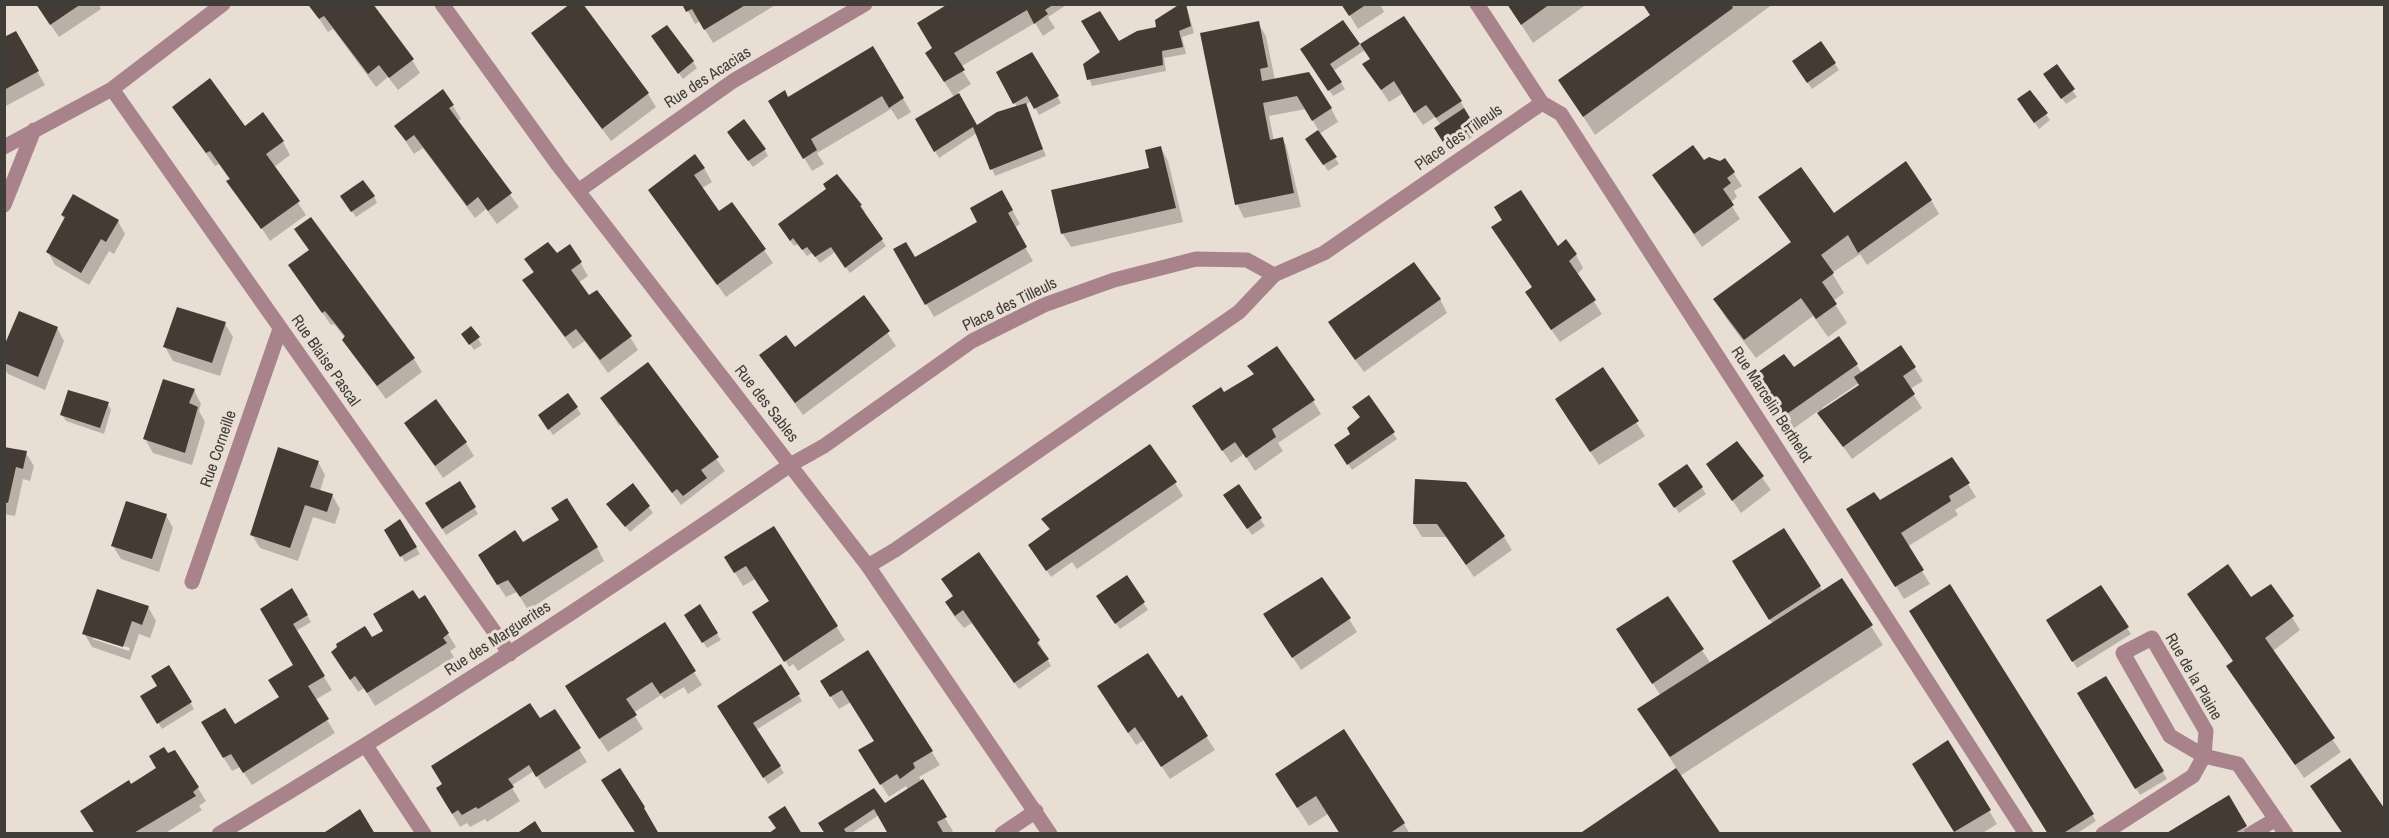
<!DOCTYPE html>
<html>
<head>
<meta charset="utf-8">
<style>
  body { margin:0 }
  #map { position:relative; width:2389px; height:838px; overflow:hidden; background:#e8ded3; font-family:"Archivo Narrow",sans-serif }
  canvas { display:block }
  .frame { position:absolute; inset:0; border:6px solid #403c38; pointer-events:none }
</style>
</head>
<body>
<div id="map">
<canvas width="2389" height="838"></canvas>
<div class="frame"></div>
</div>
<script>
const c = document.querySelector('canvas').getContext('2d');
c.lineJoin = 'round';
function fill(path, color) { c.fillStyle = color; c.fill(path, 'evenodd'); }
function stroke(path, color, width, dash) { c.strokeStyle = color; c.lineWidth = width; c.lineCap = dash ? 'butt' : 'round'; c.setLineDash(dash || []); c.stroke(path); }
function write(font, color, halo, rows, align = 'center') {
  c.font = font + ' "Archivo Narrow",sans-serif'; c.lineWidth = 6; c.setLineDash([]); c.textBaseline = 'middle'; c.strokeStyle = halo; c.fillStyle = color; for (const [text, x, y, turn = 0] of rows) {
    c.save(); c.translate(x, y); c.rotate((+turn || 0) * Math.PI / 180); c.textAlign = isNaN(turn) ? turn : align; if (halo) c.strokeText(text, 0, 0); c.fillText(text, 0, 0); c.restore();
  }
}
const shadow = new Path2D(`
  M36,4H99L101,9L59,37Z
  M684,4H777L713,43L700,21L695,24Z
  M951,4H1068L1048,17L1055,28L1043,36L1035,23L960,67L971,84L957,93L976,127L1017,107L998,73L1032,54L1061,103L1039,115L1032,101L1025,105L1046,156L995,176L977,133L939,158L917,119L954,97L935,67L934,49Z
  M1186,4L1194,33L1182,37L1186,54L1164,58L1166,71L1092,86L1084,64L1119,43L1158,28Z
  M1343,4H1380L1384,12L1358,29Z
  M1508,4H1587L1533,43Z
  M1649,4H1773L1595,135L1560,80L1652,16L1646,6Z
  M311,7L412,60L420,73L398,90L388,77L376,87L333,29L328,32Z
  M1403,18L1461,102L1478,133L1450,152L1436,128L1441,125L1435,117L1423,125L1402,94L1389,102L1364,64L1371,60L1365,50L1333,71L1345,89L1333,96L1306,56L1343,22L1359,46Z
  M1258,23L1266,36L1275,80L1331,108L1338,122L1319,134L1339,164L1328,171L1311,146L1307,140L1319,131L1306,109L1269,116L1274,141L1282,139L1286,145L1301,207L1244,218L1237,204Z
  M15,33L45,85L4,107V39Z
  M533,34L648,94L656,107L611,141Z
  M657,43L693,62L697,68L683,79Z
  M1821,43L1839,70L1812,89L1798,68Z
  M873,48L911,112L898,120L891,109L817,153L824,164L812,171L770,101L788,99Z
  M2056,66L2077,97L2066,104L2049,81Z
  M2030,92L2050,120L2039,129L2023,106Z
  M453,106L461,119L457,122L519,207L497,224L486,209L475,218L423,148L414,154L396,127Z
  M182,120L244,128L283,142L290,155L274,167L306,215L270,241L230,180L219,164L215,166Z
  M732,139L765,150L768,156L753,167Z
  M1161,148L1168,161L1183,222L1071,247L1063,234L1053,191L1151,169Z
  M1725,160L1742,186L1734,191L1737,197L1730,203L1740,219L1702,247L1662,188L1703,162H1721Z
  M704,168L712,182L702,188L719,213L732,204L773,263L726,297L650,190Z
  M1002,192L1020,224L1014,228L1033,261L934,317L895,250L915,259L980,223Z
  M374,196L377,203L356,217L346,203Z
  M1760,198L1833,215L1931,200L1939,214L1867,265L1860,254L1832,273L1844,293L1833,301L1847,323L1828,337L1813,316L1756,358L1726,318L1715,299L1791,243Z
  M861,206L865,212L863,213L886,246L850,273L835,252L820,263L812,253L807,256L798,244L794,246L783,231Z
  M62,215L118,221L125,234L114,254L109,251L89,285L55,265L48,252L65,221Z
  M1557,249L1576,255L1583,268L1577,275L1602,314L1560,342L1534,305L1533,288Z
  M557,255L580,262L588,276L578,283L594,305L630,337L638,350L608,373L585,341L573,349L524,281L534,274L526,260Z
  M290,265L414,359L422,372L386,399L352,353L345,338L334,324L331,325Z
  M864,297L896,346L803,415L761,356L795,349Z
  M1440,299L1447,313L1364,372L1338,336Z
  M225,324L233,337L220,376L173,361L165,347Z
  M57,328L64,341L45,390L8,374L4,368V350Z
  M471,328L482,345L474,350L467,340Z
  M1839,338L1862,373L1901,347L1923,381L1910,389L1922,408L1852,459L1818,411L1793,429L1765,387ZM1859,383L1860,386L1824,410L1822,408Z
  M648,364L725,471L681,505L622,424L619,426L602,398Z
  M1249,366L1313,401L1321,414L1278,443L1283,451L1255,471L1244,454L1231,463L1202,420L1224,395L1254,375Z
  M1602,369L1645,436L1599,465L1564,413Z
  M194,390L201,404L199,411L205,422L192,465L153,453L145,439Z
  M568,395L581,414L553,435L544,422Z
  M1369,397L1397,439L1352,470L1340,451L1361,418Z
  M108,404L111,410L104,434L66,421L62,415Z
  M406,424L466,443L474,456L443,478Z
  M1737,443L1771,490L1741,513L1708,464Z
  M4,448L26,453L34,466L30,481L23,479L15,516L4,514Z
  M318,462L325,475L320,491L332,495L340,509L335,524L313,517L298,561L260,548L252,535Z
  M1416,481L1504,537L1512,550L1474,577L1447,537H1422L1414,524Z
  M460,483L478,514L446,535L427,504Z
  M1175,483L1183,496L1077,569L1072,562L1051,577L1034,551L1050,531L1043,519Z
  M1968,484L1976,497L1955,510L1958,515L1907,547L1930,584L1904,599L1856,523L1880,502Z
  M632,485L653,513L630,532L612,510Z
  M1238,487L1265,526L1252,535L1229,502Z
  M1702,488L1706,494L1679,513L1664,491Z
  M166,515L173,528L159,572L121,559L113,546Z
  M400,521L420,554L405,562L386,530Z
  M561,521L597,547L604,561L528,610L517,592L506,597L487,568Z
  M773,528L845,640L798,671L793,664L789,667L785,660L770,602L755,579L743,586L734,571Z
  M1783,530L1823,592L1841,580L1883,645L1680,776L1582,834L1677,769L1639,710L1661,696L1626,643L1668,598L1711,664L1773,624L1741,575Z
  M1126,577L1148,610L1120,629L1102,603Z
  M943,580L1038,641L1051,666L1019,689L972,623L964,628L954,616L946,602L954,597Z
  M292,590L311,622L296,631L332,690L315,700L335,733L252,785L240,767L232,771L210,736L235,726L281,698L294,665Z
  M2251,600L2292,617L2300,630L2273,651L2341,752L2304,778L2228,667L2234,662Z
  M700,606L721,640L707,648L686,615Z
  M148,607L156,621L150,638L139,634L130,660L92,647L84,633ZM93,635L130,648L129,651L93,639Z
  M1349,619L1357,632L1301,670L1273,627Z
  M2048,621L2127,628L2131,634L2077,668Z
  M664,624L702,685L688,694L684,687L664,699L661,695L633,713L643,729L608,752L574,700Z
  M448,634L456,647L450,651L454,657L375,706L364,688L358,692L341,666L339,647L372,639Z
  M868,652L940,765L919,777L953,831L948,834H889L879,815L850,834H826L820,823L884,805L908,790L906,786L889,797L868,764L875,741L851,702L839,709L829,694Z
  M780,666L802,701L756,730L784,773L768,784L722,713L737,695L736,693Z
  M169,667L194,709L162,729L142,696L159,687Z
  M2106,678L2167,779L2140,795L2080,694Z
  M1181,698L1215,750L1170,779L1144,740L1136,745L1107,700H1177Z
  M555,711L587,762L545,789L534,771L511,786L520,801L487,822L485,819L470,827L467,823L460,827L445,802L540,720Z
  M1344,731L1404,824L1410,834H1340L1328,814L1309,826L1288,793Z
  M1947,742L1997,824L1981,834H1956L1922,777Z
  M2057,758L2096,821L2076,834H2049Z
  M131,786L198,788L206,801L199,806L202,810L164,834H96Z
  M2228,797L2249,833L2168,834Z`);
const building = new Path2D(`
  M36,4H81L50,25Z
  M312,4H373L414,59L389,78L379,65L368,74L324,16L319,19L309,6Z
  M570,4H583L649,93L602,129L531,33Z
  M682,4H747L704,30L692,9L686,12Z
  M948,4H1054L1045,10L1048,14L1034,24L1027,10L954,53L965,70L944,82L925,53L932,48L917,23Z
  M1180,4H1186L1191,26L1179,31L1183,47L1162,51L1163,65L1087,80L1083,64L1100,52L1081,21L1100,11L1119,41L1137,31L1156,27L1155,20Z
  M1341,4H1367L1349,16Z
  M1507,4H1550L1521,25Z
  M1646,5H1735L1732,6L1733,8L1583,117L1558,80L1650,15L1644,6Z
  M1404,16L1462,101L1436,118L1426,105L1414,113L1394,81L1381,90L1362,64L1370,59L1360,44Z
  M1343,20L1360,44L1330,64L1342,82L1328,91L1300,49Z
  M1259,21L1268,67L1260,69L1262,81L1309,72L1332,108L1312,121L1297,96L1263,103L1270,140L1283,137L1294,193L1235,205L1200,33Z
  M667,25L694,61L678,74L651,36Z
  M16,31L39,71L4,90V37Z
  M1821,41L1836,63L1807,83L1792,61Z
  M873,46L904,98L889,108L882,96L811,139L817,150L803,159L768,101L785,90L788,97Z
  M1032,52L1059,96L1034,109L1027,96L1013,104L996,72Z
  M2057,64L2075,89L2061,99L2043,74Z
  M210,78L245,126L263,112L284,141L266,154L300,201L261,229L226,181L230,179L210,151L206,153L172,107Z
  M443,89L454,105L449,108L512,193L488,211L478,197L467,206L414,135L406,141L394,126Z
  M2030,90L2048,113L2034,123L2017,99Z
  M959,93L977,125L997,112L1026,103L1043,149L990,170L973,127L934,152L915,119Z
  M1464,108L1475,126L1446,147L1434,128Z
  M744,119L766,149L748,161L727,132Z
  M1318,130L1337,157L1323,165L1305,139Z
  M1693,145L1704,160L1709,157L1720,161L1725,158L1735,172L1727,178L1731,183L1723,189L1734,205L1694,234L1652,175Z
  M1161,146L1176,208L1061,234L1051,190L1149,168L1145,150Z
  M695,154L705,168L694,175L719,211L732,202L766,249L717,285L648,190Z
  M1906,161L1932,200L1858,253L1848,235L1821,255L1834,273L1822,282L1837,304L1816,319L1801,298L1744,340L1713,299L1791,242L1758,197L1801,167L1834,213Z
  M837,174L862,205L860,206L883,239L845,268L831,247L815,257L807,247L802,250L793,238L790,241L778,224L826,189L823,184Z
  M363,180L375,196L351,212L340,196Z
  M1002,190L1013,210L1008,213L1027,247L925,305L893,249L906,242L915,257L977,222L970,208Z
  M1521,190L1558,246L1566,239L1577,254L1569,261L1596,300L1551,330L1525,292L1532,287L1491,227L1502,220L1494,207Z
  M73,194L119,220L106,242L101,239L81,273L46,252L65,217L61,215Z
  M311,217L415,358L377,386L342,340L345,336L325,311L322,313L288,265L309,250L294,229Z
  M548,242L557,253L570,244L582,262L571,270L589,295L597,290L632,336L600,360L576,329L565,337L522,280L534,272L524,259Z
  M1414,262L1441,299L1355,360L1328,322Z
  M864,295L890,331L795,403L759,355L786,335L795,347Z
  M177,307L226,322L212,363L163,347Z
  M19,311L58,327L38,377L4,363V346Z
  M471,326L480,337L469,345L461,334Z
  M1839,336L1858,364L1784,416L1755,374L1784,354L1794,367Z
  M1901,345L1916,367L1903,376L1915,394L1843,447L1817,413L1859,385L1854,377Z
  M1277,346L1315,400L1272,429L1276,437L1246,458L1235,442L1222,451L1192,406L1221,387L1224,392L1254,374L1247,366Z
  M648,362L719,457L701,470L707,478L683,496L677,489L672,493L600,398Z
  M1603,367L1639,421L1590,452L1555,399Z
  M163,379L195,389L189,403L198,407L185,453L143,439Z
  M68,390L109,402L100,428L60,415Z
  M568,393L578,407L548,430L538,415Z
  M1369,395L1395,432L1347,465L1334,445L1350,434L1347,428L1360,417L1352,407Z
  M436,399L467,442L435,466L404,423Z
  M1737,441L1764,476L1732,501L1706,464Z
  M1150,444L1177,482L1046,571L1028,545L1050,529L1041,519Z
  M4,447L27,451L23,469L16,467L8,503L4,502Z
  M278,447L319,461L310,487L333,494L327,512L305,505L290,548L250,535Z
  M1952,457L1970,483L1949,496L1951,501L1901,533L1924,570L1895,587L1846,509L1874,492L1880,500Z
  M1687,464L1703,487L1674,508L1658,484Z
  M1415,479L1466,482L1505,536L1466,565L1437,524H1413Z
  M460,481L476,507L442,529L425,503Z
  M633,483L650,506L625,527L606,504Z
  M1239,484L1262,518L1247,529L1223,495Z
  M567,498L598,547L520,597L508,580L497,585L478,555L515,530L523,542L559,520L551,508Z
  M126,501L167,514L152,559L111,546Z
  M400,519L417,547L400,557L384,530Z
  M774,526L838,626L784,662L752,612L769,601L746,566L734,573L724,557Z
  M1784,528L1821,586L1769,620L1732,561Z
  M979,552L1040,640L1037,643L1049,659L1014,683L963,610L955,616L945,602L953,596L941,579Z
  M2228,564L2251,597L2271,584L2294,616L2265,638L2335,738L2295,765L2226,666L2233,661L2187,594Z
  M1127,575L1145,602L1115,624L1096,596Z
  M1322,577L1351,618L1292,658L1263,614Z
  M1842,578L1873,625L1670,757L1637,709Z
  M1950,584L2094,814L2062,834H2048L1909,611Z
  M2101,585L2129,627L2072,662L2046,620Z
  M292,588L308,615L293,624L325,676L308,686L329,719L243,773L231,754L223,758L201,722L225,708L235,724L279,697L268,680L293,665L260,609Z
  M97,589L149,606L142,625L132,621L123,647L82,634Z
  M413,590L419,599L425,595L449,633L443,638L447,643L367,693L355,676L350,680L331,652L337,647L336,644L365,626L372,637L383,631L373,614Z
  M1668,596L1704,649L1652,684L1616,629Z
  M700,604L718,633L702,643L684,615Z
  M665,622L696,671L660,694L652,682L626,699L637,715L599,739L565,686Z
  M868,650L933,751L913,763L915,768L900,779L897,774L880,785L858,750L874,741L842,690L830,697L820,681Z
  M1148,653L1178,698L1182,695L1208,736L1161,767L1135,727L1128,733L1097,686Z
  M781,664L800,694L753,723L781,766L763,778L717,706Z
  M169,665L192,702L157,724L140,696L157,686L151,676Z
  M2106,676L2164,771L2135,789L2077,693Z
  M530,703L540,718L555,709L581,748L536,777L529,765L508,779L514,787L478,809L476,807L462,815L458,810L452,814L436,788L442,784L431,766Z
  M1344,729L1405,823L1389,834H1340L1316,796L1297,808L1275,774Z
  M1948,740L1991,810L1954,832L1912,764Z
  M164,747L168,753L175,750L199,787L193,792L196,796L132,834H95L80,811L129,780L131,784L156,768L149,756Z
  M2350,758L2384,808V834H2343L2310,786Z
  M620,768L645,807L644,808L659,834H636L601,780Z
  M1676,768L1721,834H1579Z
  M923,779L947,817L937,822L944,834H888L874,809L844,829L847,834H825L818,823L874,788L885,803Z
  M2229,795L2247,826L2233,834H2165Z
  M785,806L802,834H768L776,828L768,817Z
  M360,809L375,834H322Z
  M535,821L543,834H516Z`);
const minor = new Path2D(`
  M442,4L558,165L868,566L1050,834
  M1477,4L1542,103L1561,114L2026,834
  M112,89L510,654
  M4,147L112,89L223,4
  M578,191L733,81L865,4
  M4,205L34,130
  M868,566L895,550L1239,312L1274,275L1324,253L1542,103
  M192,582L280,329
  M366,746L424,834
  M219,834C414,718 604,594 790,465L824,446L972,341L1044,305L1114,280L1196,259L1247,260L1274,275
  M1002,834L1036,811
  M2103,834L2193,776L2204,756L2206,731L2152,638L2123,653L2170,736L2204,756L2238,764L2286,834
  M2251,834L2276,819`);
const streetNames = [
  ["Rue des Acacias",708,78,-33],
  ["Place des Tilleuls",1459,138,-35],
  ["Place des Tilleuls",1010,305,-26],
  ["Rue Blaise Pascal",325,361,55],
  ["Rue des Sables",766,404,52],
  ["Rue Marcelin Berthelot",1771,405,57],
  ["Rue Corneille",219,449,-71],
  ["Rue des Marguerites",498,639,-33],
  ["Rue de la Plaine",2193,677,60]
];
fill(shadow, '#0003');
fill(building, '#443c34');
stroke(minor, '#a9838b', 15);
write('16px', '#403c38', '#e8ded3', streetNames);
</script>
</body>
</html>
